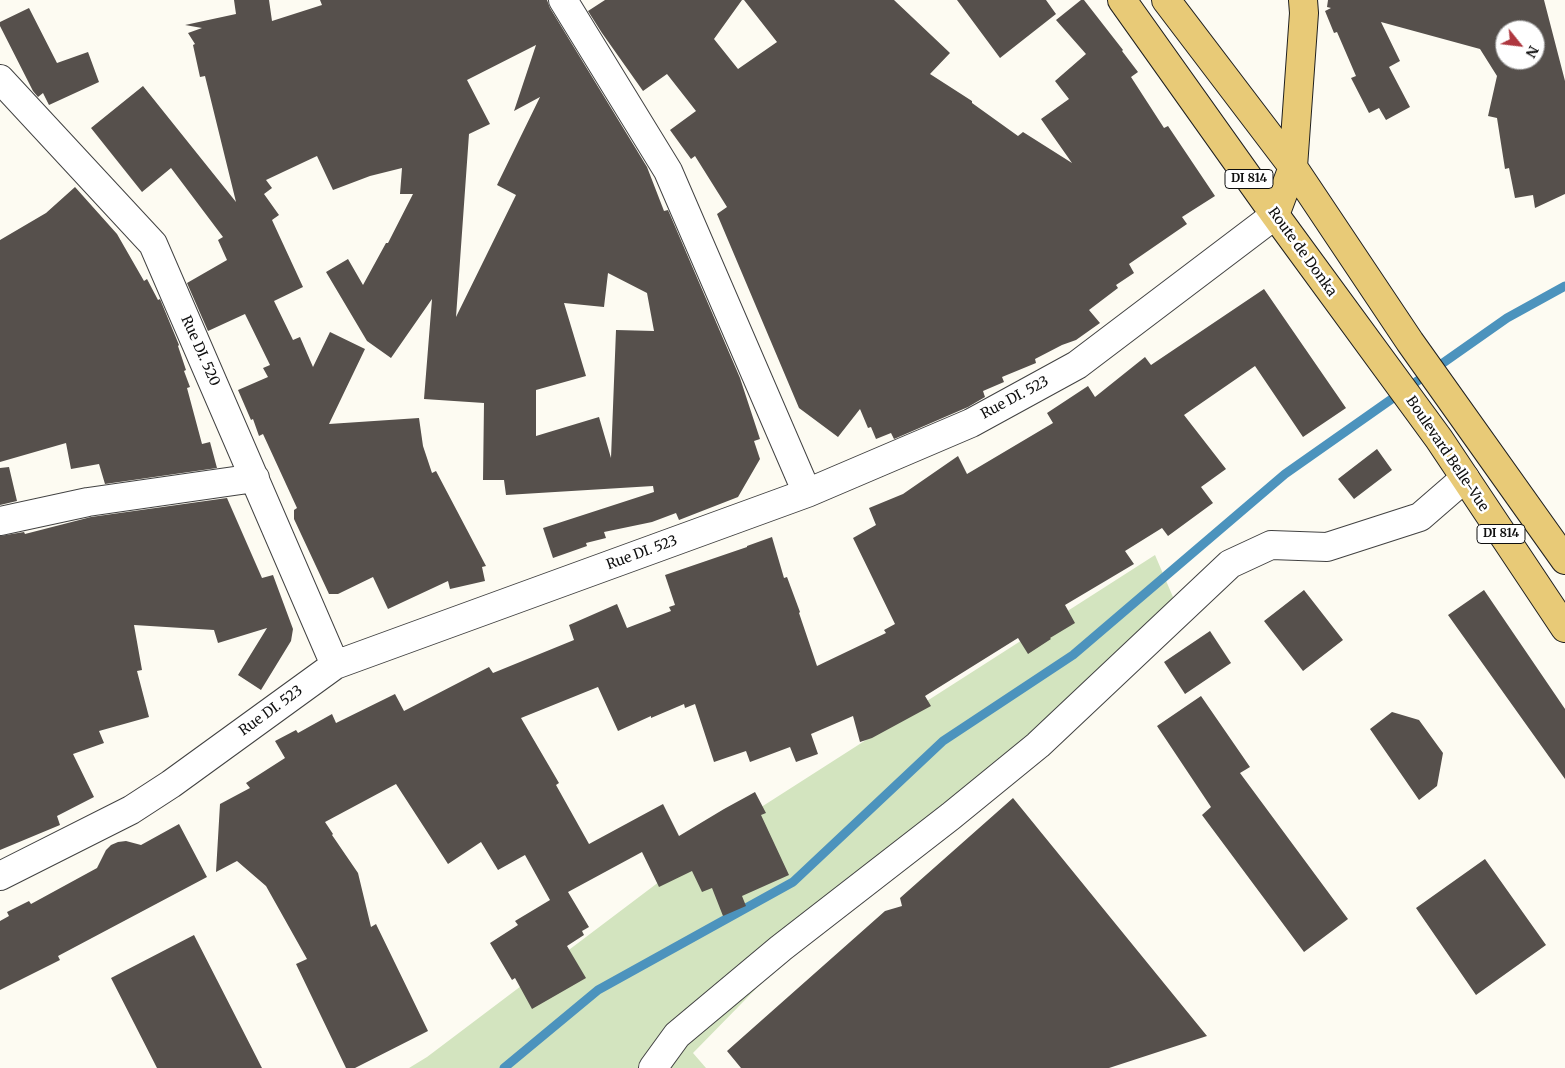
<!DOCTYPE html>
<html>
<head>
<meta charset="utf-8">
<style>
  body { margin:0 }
  #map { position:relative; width:1565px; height:1068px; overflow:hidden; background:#fdfbf2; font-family:Merriweather,serif }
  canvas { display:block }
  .north { position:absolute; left:1495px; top:20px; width:50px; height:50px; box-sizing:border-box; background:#fff; border:1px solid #9f9f9f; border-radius:50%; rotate:119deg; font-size:14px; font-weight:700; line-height:20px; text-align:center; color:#0f0f0f }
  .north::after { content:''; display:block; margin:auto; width:18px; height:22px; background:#ae373f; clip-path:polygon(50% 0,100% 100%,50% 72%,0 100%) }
</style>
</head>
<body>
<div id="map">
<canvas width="1565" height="1068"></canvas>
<div class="north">N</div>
</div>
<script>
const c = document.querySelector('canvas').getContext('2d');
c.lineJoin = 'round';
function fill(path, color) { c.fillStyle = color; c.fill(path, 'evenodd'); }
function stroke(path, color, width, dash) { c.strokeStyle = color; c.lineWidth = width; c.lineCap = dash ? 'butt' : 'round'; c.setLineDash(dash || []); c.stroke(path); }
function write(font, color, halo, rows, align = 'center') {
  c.font = font + ' Merriweather,serif'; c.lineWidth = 5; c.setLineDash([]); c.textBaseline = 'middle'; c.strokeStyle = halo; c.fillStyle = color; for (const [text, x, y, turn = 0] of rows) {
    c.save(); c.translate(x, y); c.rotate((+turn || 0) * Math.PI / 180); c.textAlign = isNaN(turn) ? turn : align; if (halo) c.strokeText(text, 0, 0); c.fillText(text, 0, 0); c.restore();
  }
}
const green = new Path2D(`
  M1155,555L1173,597L1140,656L837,906L693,1053L706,1068H409L427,1057L741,820Z`);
const stream = new Path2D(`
  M504,1068L598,990L793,882L943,741L1073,655L1285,474L1507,318L1565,286`);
const building = new Path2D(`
  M234,0H269L272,21L322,5L320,0H547L550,8L647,167L664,211L668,210L740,378L760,439L754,441L760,459L738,497L679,520L676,513L652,522L604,532L606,538L586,543L587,546L553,558L543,528L654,492L653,486L506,495L504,480H483L484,403L424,399L432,299L391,358L367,341L326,272L348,259L363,285L386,243H388L413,194H400L402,168L370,176L333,190L317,156L266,180L272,188L264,194L279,215L272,220L303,287L274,301L293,340L300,337L313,367L330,332L365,349L329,424L419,418L423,446L432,473L436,471L486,566L482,567L485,581L450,589L448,581L388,609L373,577L338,594H329L294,519V510L297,508L263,434L259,436L253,419L251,420L238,390L268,377L263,368L270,365L245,314L208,331L187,283L227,260L218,240L223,237L171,168L142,192L91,128L143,86L236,202L205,76L200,77L193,45L195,44L188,33L202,28L185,25L236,14ZM536,45L514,111L540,97L497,185L516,195L456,317L469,134L490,124L467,80ZM608,273L647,293L654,331L616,330L611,458L599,417L536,436V390L586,376L564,303L604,307Z
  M605,0H742L714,39L738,69L777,42L744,0H894L950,53L930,74L972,101V103L1018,136L1023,132L1072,163L1041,119L1069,99L1055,81L1086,54L1056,20L1081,0H1084L1123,50L1122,51L1138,72L1131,77L1164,128L1168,126L1215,196L1182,217L1187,224L1129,264L1134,273L1116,285L1118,288L1089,310L1100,323L1076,340L1062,345L1035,359L1036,363L1002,377L1004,382L983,391L985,397L968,407L894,439L891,433L876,439L871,427L868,428L860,409L838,437L799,408L717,214L727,207L695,156L691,159L670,130L696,111L667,74L643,91L602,33L588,11Z
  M957,0H1046L1056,14L1000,58Z
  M1328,0H1544L1565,81V194L1535,208L1533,195L1515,198L1509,168L1505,169L1497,118L1488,116L1497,76L1480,49L1381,22L1400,61L1389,67L1410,107L1386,120L1379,108L1369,113L1351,78L1356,76L1337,32L1334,33L1325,11L1331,8L1327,7ZM1505,30H1535V60H1505Z
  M29,8L57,63L88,52L99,82L49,105L43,93L38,97L33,91L0,26V22Z
  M75,187L117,234L144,281L147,279L158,300L160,299L179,345L178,346L186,370L184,371L190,387L187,388L202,444L210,442L217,468L105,484L99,464L71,469L66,443L0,462V240L46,213Z
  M1264,289L1346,408L1303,437L1255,366L1184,415L1226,469L1201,487L1213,503L1168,536L1162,528L1125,551L1134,564L1065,605L1075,623L1050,638L1051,639L1028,654L1018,638L925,696L931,706L872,738L860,742L853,716L811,734L818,754L796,762L790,747L750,762L746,751L714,762L695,704L685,708L684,704L651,718V716L618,731L598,687L521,718L559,783L556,785L589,844L663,804L679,836L724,809L755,792L766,813L761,815L789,875L742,896L746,906L723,916L712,888L702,892L692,871L659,887L642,852L568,892L589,927L582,931L584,935L567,946L586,978L532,1009L515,978L512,980L490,943L518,925L515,921L550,900L525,855L498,870L481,842L448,864L396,784L325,822L333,834L332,835L358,873L371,927L376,924L428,1031L355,1068H346L296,964L307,959L266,886L237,861L216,872L220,804L250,788L246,783L285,758L275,741L296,730L298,733L332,714L336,723L395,694L404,711L489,667L493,673L574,640L569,625L617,604L627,628L671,611L669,607L675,605L665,575L747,547V546L772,537L784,578L787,577L800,612L799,613L817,666L886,633L884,630L895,624L853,538L876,525L869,508L903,494L958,456L967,474L1053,423L1047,413L1088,386L1095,397L1145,357L1151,365Z
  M1377,449L1392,470L1354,499L1338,479Z
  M9,467L17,501L0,505V468Z
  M227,498L262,578L273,575L293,629L291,641L261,690L238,675L267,628L218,643L214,630L134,625L142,670L137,671L149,717L99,731L104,743L73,754L94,797L57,816L60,825L0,850V536L24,532L25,534L91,517Z
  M1304,590L1343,640L1303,671L1264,621Z
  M1484,590L1565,709V779L1448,615Z
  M1210,631L1231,663L1185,694L1164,662Z
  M1201,696L1250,767L1240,773L1348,919L1304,952L1202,815L1211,807L1157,726Z
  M1392,712L1419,720L1443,753L1437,786L1419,800L1370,729Z
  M1013,798L1207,1036L1109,1068H741L727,1051L885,911L902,906L900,898Z
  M179,824L207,877L58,956L60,960L0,990V921L9,916L7,912L29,901L31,904L97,868L106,850L111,845L118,842L126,841L141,845Z
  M1485,859L1546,945L1476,995L1416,908Z
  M194,935L262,1068H157L111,978Z`);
const minor = new Path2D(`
  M563,0L668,171L807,493
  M0,79L153,244L335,665
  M0,521L88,502L255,478
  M0,876L131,810L171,784L335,665L807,493L971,423L1077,365L1275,215
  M653,1068L677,1035L781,948L951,816L1038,745L1230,564L1271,545L1327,547L1420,517L1465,478`);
const major = new Path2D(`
  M1122,0L1275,215L1439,439L1565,628
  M1166,0L1293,167L1410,342L1565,560
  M1275,215L1293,167L1304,13L1303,0`);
const shields = [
  [1249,179,48],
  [1501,534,48]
];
const shieldNames = [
  ["DI 814",1249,179],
  ["DI 814",1501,534]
];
const streetNames = [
  ["Route de Donka",1302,252,54],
  ["Rue DI. 520",200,351,66],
  ["Rue DI. 523",1015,398,-28],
  ["Boulevard Belle-Vue",1447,454,56],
  ["Rue DI. 523",642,553,-20],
  ["Rue DI. 523",271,711,-36]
];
fill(green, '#d3e4bf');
stroke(stream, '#4c93bd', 9);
fill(building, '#56504c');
stroke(minor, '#424242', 30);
stroke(major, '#202020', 30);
stroke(minor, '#fff', 28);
stroke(major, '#e8ca77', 28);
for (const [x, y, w] of shields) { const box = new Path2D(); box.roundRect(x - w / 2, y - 9.5, w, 19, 4); c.fillStyle = '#fff'; c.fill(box); stroke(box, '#0f0f0f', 1); }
write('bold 12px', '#0f0f0f', null, shieldNames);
write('14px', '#0f0f0f', '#fff', streetNames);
</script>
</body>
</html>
